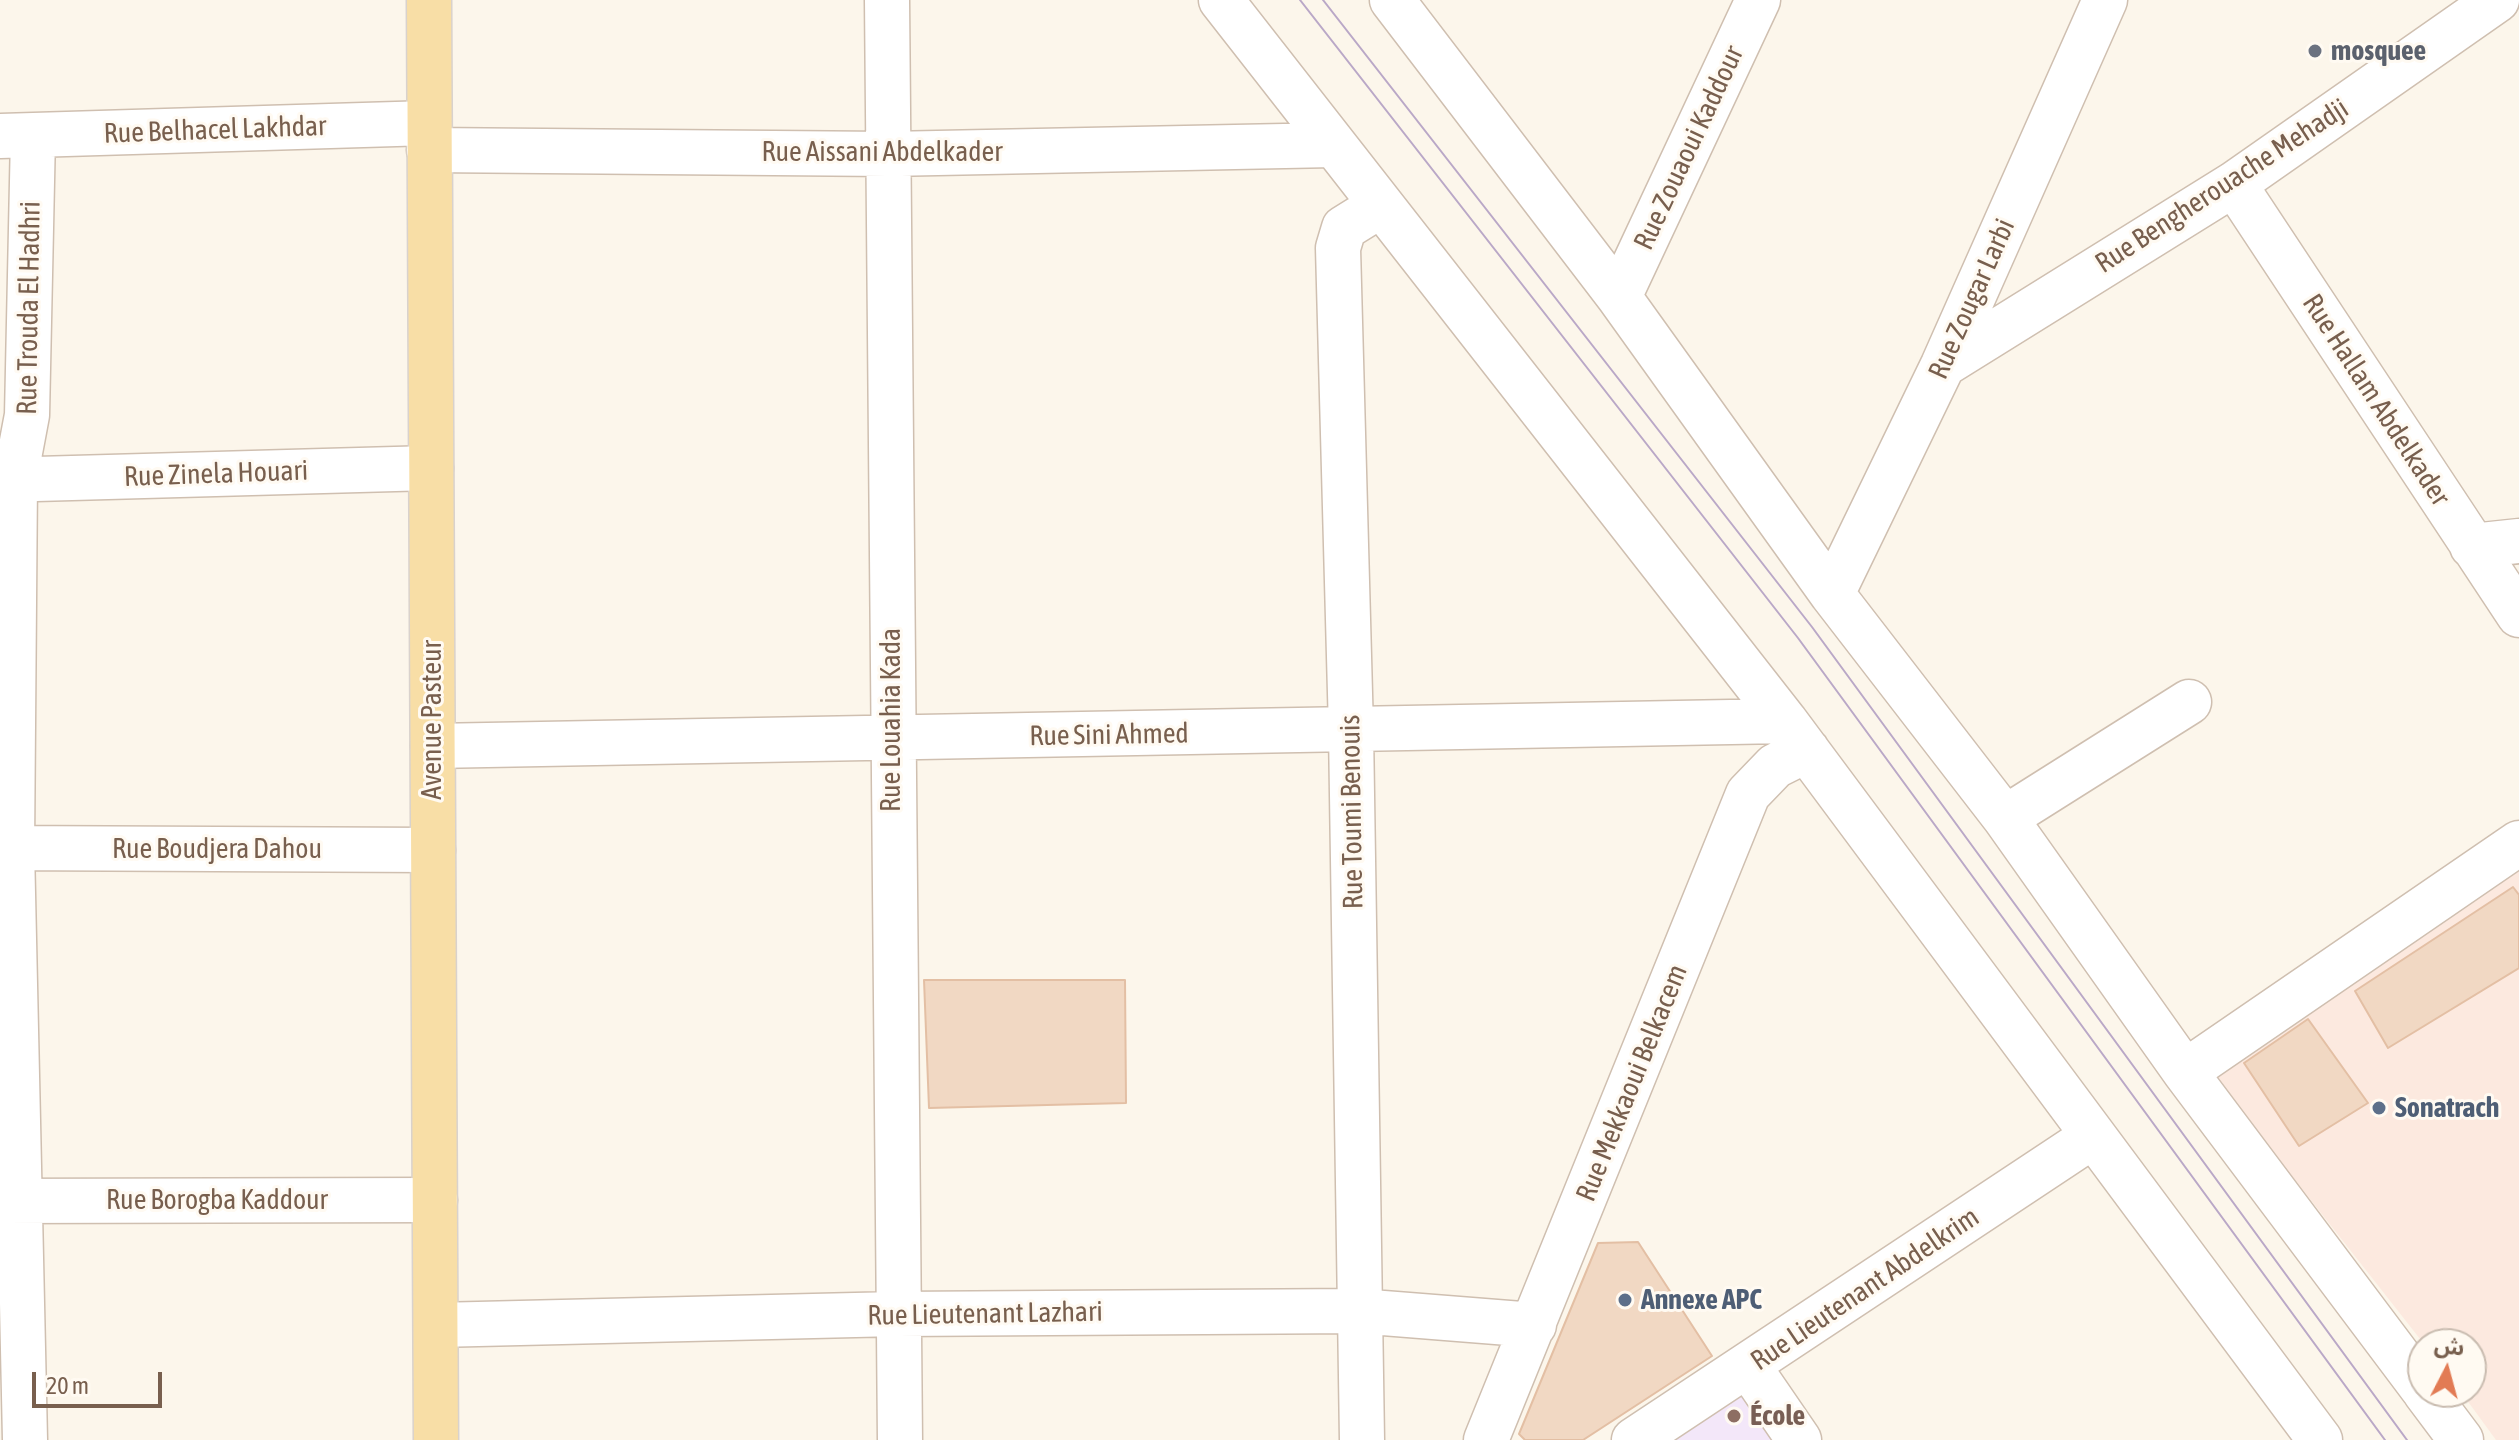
<!DOCTYPE html>
<html>
<head>
<meta charset="utf-8">
<style>
  body { margin:0 }
  #map { position:relative; width:2519px; height:1440px; overflow:hidden; background:#fcf6eb; font-family:"Asap Condensed","Noto Sans Arabic",sans-serif }
  canvas { display:block }
  .north { position:absolute; left:2407px; top:1328px; width:80px; height:80px; box-sizing:border-box; background:#fffaf2; border:2px solid #c9bcb0; border-radius:50%; rotate:6deg; font-size:22px; font-weight:700; line-height:32px; text-align:center; color:#785f4e }
  .north::after { content:''; display:block; margin:auto; width:28px; height:36px; background:#e27b54; clip-path:polygon(50% 0,100% 100%,50% 72%,0 100%) }
  .scale { position:absolute; left:32px; top:1372px; width:130px; height:36px; box-sizing:border-box; border:4px solid #785f4e; border-top:0; padding-left:10px; font-size:24px; line-height:28px; white-space:nowrap; color:#785f4e; -webkit-text-stroke:6px #fffaf2; paint-order:stroke }
</style>
</head>
<body>
<div id="map">
<canvas width="2519" height="1440"></canvas>
<div class="north">ش</div>
<div class="scale">20 m</div>
</div>
<script>
const c = document.querySelector('canvas').getContext('2d');
c.lineJoin = 'round';
function fill(path, color) { c.fillStyle = color; c.fill(path, 'evenodd'); }
function stroke(path, color, width, dash) { c.strokeStyle = color; c.lineWidth = width; c.lineCap = dash ? 'butt' : 'round'; c.setLineDash(dash || []); c.stroke(path); }
function write(font, color, halo, rows, align = 'center') {
  c.font = font + ' "Asap Condensed",sans-serif'; c.lineWidth = 6; c.setLineDash([]); c.textBaseline = 'middle'; c.strokeStyle = halo; c.fillStyle = color; for (const [text, x, y, turn = 0] of rows) {
    c.save(); c.translate(x, y); c.rotate((+turn || 0) * Math.PI / 180); c.textAlign = isNaN(turn) ? turn : align; if (halo) c.strokeText(text, 0, 0); c.fillText(text, 0, 0); c.restore();
  }
}
const commercial = new Path2D(`
  M2519,865V1440H2496L2461,1392H2471V1344H2424L2214,1077Z`);
const education = new Path2D(`
  M1743,1391L1777,1440H1673Z`);
const building = new Path2D(`
  M2513,887L2519,895V968L2388,1048L2355,991Z
  M924,980H1125L1126,1103L929,1108Z
  M2308,1019L2368,1103L2299,1146L2244,1063Z
  M1638,1242L1712,1356L1583,1440H1525L1519,1434L1598,1243Z`);
const minor = new Path2D(`
  M887,0L900,1440
  M1221,0L1785,721L2320,1440
  M1392,0L1619,297L1832,594L2005,818L2185,1072L2423,1389
  M0,136L429,123
  M429,150L888,154L1334,145
  M2234,184L2519,615
  M1619,297L1758,0
  M1943,365L2234,184L2497,0
  M0,480L431,468
  M2472,546L2519,541
  M1832,594L1943,365L2105,0
  M433,746L1785,721
  M2005,818L2189,702
  M0,848L433,850
  M2185,1072L2519,843
  M0,1201L435,1200
  M436,1325L897,1314L1358,1311L1534,1325
  M1749,1367L1799,1440
  M2425,1392L2461,1440
  M25,1440L12,848L15,479L27,415L33,135
  M1362,1440L1351,730L1338,248L1344,228L1381,205
  M1486,1440L1748,794L1775,766L1807,750
  M1634,1440L2093,1136`);
const major = new Path2D(`
  M429,0L436,1440`);
const tram = new Path2D(`
  M1300,0L1798,638L2385,1440
  M1323,0L1812,627L2407,1440`);
const markers = [
  [2315,51,8,"#6b7280"],
  [2379,1108,8,"#5c6f8a"],
  [1625,1300,8,"#5c6f8a"],
  [1734,1416,8,"#8d6e63"]
];
const worshipNames = [
  ["mosquee",2331,51]
];
const streetNames = [
  ["Rue Belhacel Lakhdar",215,130,-2],
  ["Rue Zouaoui Kaddour",1689,148,-65],
  ["Rue Aissani Abdelkader",882,152],
  ["Rue Bengherouache Mehadji",2222,186,-33],
  ["Rue Zougar Larbi",1972,299,-66],
  ["Rue Trouda El Hadhri",29,308,-89],
  ["Rue Hallam Abdelkader",2376,400,57],
  ["Rue Zinela Houari",216,474,-2],
  ["Avenue Pasteur",432,720,-90],
  ["Rue Louahia Kada",891,720,-90],
  ["Rue Sini Ahmed",1109,735,-1],
  ["Rue Toumi Benouis",1352,812,-91],
  ["Rue Boudjera Dahou",217,849],
  ["Rue Mekkaoui Belkacem",1632,1083,-68],
  ["Rue Borogba Kaddour",217,1200],
  ["Rue Lieutenant Abdelkrim",1865,1289,-34],
  ["Rue Lieutenant Lazhari",985,1314,-1]
];
const serviceNames = [
  ["Sonatrach",2395,1108],
  ["Annexe APC",1641,1300]
];
const educationNames = [
  ["École",1750,1416]
];
fill(commercial, '#fce9df');
fill(education, '#f3e7f9');
fill(building, '#f1d8c3');
stroke(building, '#e3bfa4', 2);
stroke(minor, '#cfbfb0', 47);
stroke(major, '#d9d2cd', 47);
stroke(minor, '#fff', 44);
stroke(major, '#f8dea6', 44);
stroke(tram, '#baa8c7', 2);
for (const [x, y, r, color] of markers) { const dot = new Path2D(); dot.arc(x, y, r, 0, 2 * Math.PI); c.fillStyle = color; c.fill(dot); stroke(dot, '#fffaf2', 3); }
write('bold 28px', '#5b616d', '#fffaf2', worshipNames, 'left');
write('28px', '#785f4e', '#fffaf2', streetNames);
write('bold 28px', '#4e5e75', '#fffaf2', serviceNames, 'left');
write('bold 28px', '#785e54', '#fffaf2', educationNames, 'left');
</script>
</body>
</html>
